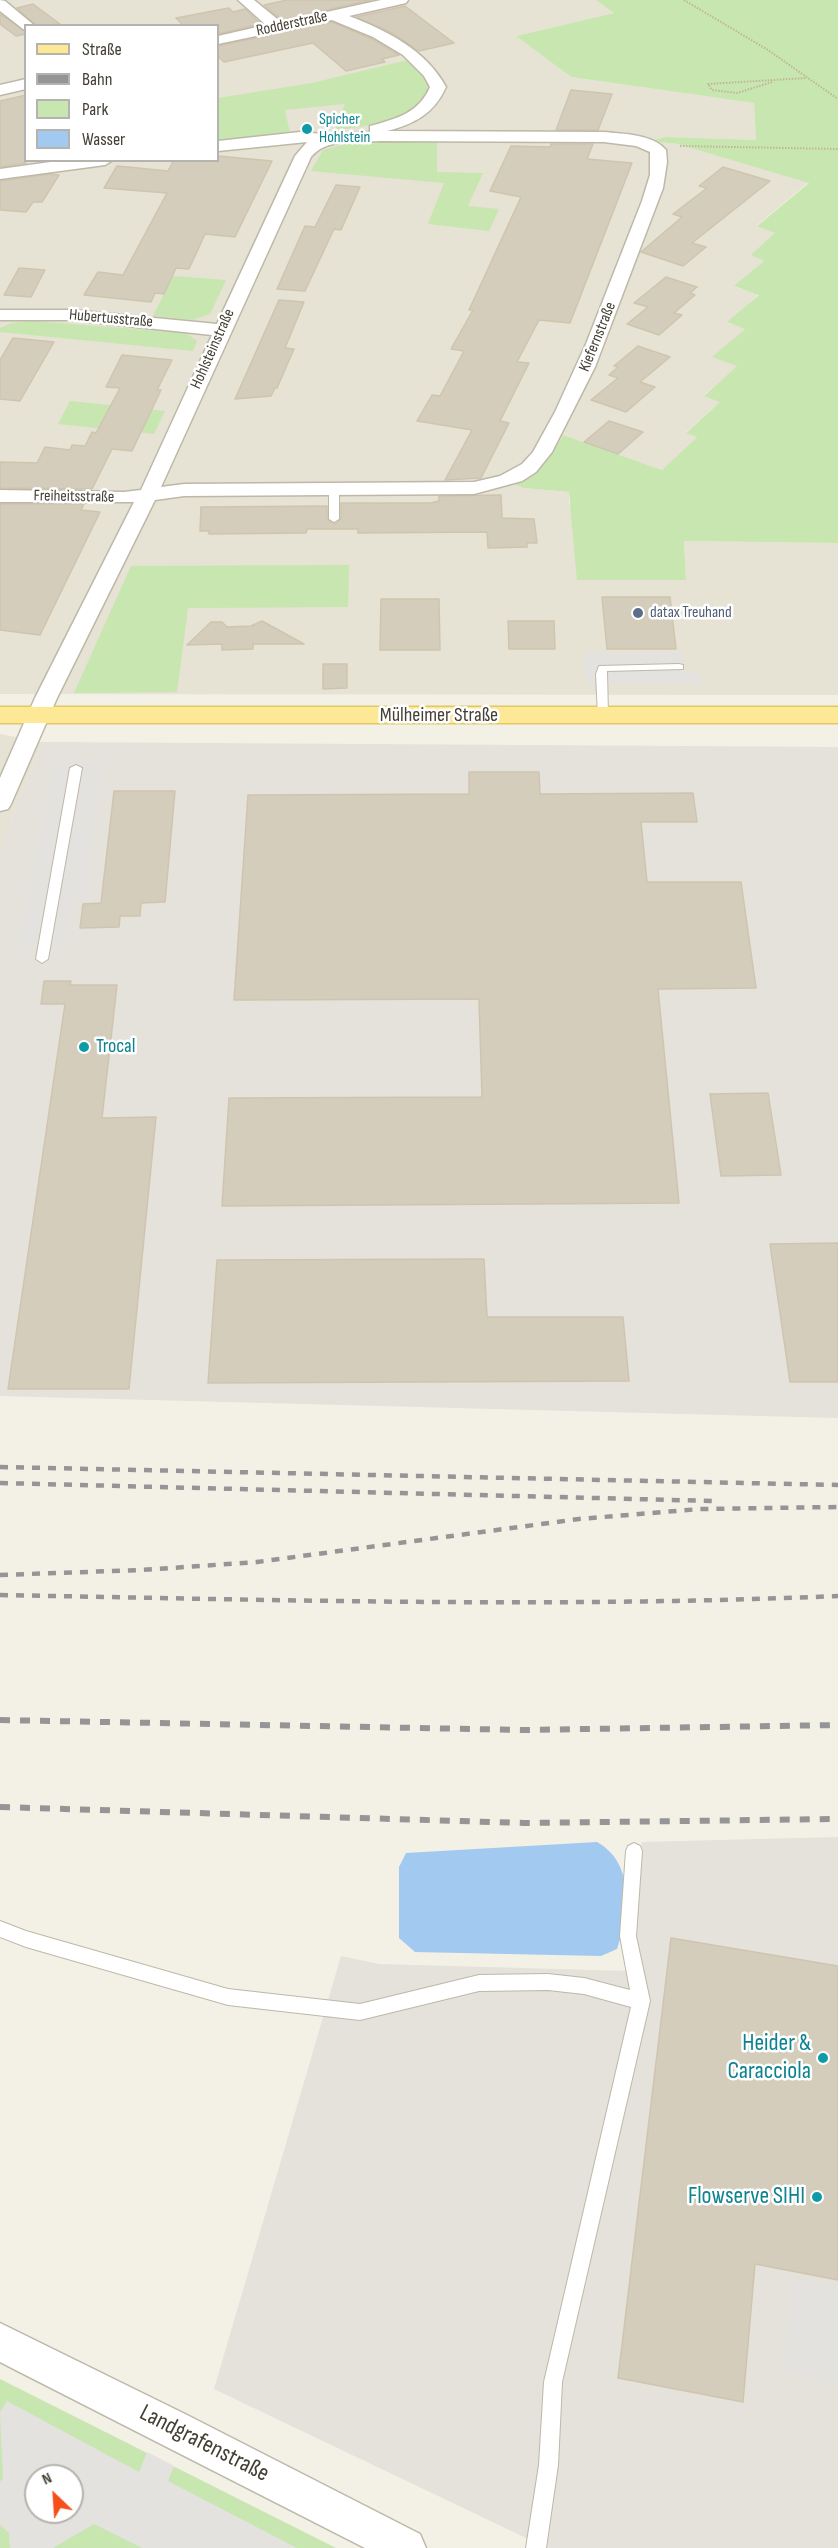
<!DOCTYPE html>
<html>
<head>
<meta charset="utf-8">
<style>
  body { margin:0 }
  #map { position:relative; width:838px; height:2548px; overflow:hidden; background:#f3f0e6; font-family:"Sofia Sans Condensed",sans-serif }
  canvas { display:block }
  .legend { position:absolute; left:24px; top:24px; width:195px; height:138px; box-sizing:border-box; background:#fff; border:2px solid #b5b3ae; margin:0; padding:8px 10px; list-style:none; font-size:18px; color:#454035 }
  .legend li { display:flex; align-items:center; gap:12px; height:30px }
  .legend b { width:30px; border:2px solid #b5b3ae }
  .north { position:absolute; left:24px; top:2464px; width:60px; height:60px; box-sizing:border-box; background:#fff; border:2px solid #b5b3ae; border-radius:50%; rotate:335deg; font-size:16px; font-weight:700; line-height:24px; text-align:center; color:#454035 }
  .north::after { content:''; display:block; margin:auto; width:21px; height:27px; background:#f64f19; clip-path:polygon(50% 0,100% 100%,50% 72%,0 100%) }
</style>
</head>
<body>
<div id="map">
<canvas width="838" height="2548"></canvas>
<ul class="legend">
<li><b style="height:8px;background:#fce895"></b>Straße</li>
<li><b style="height:8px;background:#959595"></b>Bahn</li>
<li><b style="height:16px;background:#c8e6af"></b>Park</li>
<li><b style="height:16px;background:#a2c9ef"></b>Wasser</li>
</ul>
<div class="north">N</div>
</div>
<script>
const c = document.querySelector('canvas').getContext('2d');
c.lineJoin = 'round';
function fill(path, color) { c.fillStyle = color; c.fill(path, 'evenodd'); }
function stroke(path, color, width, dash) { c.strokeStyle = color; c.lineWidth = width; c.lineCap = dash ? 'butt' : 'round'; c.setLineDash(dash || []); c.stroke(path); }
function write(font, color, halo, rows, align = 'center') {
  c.font = font + ' "Sofia Sans Condensed",sans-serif'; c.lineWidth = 5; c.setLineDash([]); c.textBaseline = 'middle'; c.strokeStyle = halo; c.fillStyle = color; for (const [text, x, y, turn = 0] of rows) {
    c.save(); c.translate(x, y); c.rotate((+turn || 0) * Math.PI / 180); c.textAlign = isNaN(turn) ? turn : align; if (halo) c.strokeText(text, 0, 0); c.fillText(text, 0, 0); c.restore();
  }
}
const residential = new Path2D(`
  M0,0H596L614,13L516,36L571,77L754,103L756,140L666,137L652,141L678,144L809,182L757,225L776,233L752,255L764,261L735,287L759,294L728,323L746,328L713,357L738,366L704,395L721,401L686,432L697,437L662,470L563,435L554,454L524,488L569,492V504L686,580L684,541L838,543V695L0,694ZM26,26H218V160H26Z
  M0,734L42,742L0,849Z`);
const industrial = new Path2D(`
  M42,742L838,747V1418L0,1396V849Z
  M838,1837V2548H547L214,2389L341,1956L379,1964L628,1971L642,1842Z`);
const green = new Path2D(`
  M596,0H838V543L684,541L686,580H577L569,492L524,488L515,484C538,471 551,459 563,435L662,470L697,437L686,433L720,402L704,396L737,366L712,357L745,329L727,322L759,295L734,286L764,261L751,255L775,233L757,226L809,183L678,144L650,141L666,137L756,140L754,103L571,77L516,36L614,13Z
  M408,60L423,73L429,87C413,122 369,126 335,130L345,104L285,110L290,133L218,142V98L312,83Z
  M362,139L437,140V172L483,173L468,206L499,209L489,231L428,224L444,183L311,171L323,150Z
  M173,276L226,280L210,314L193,320L153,316Z
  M34,321L186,333L197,341L193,351L0,332V328L12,323Z
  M70,401L165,411L154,434L58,424Z
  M349,565L348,607L188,608L177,692L74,693L131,566Z
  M0,2379L336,2548H0ZM36,2476H72V2512H36Z`);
const parking = new Path2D(`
  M682,652L685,672H699L701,684L586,685L584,653Z
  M84,761L100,764L87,897L73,896L64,945L19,947L53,771L61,766Z
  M793,2278L838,2288V2385L783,2373Z
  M7,2401L139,2472L147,2452L174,2466L168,2481L297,2548H142L94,2524L53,2548H10L9,2533L0,2525V2482L3,2478L0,2412ZM36,2476H72V2512H36Z`);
const water = new Path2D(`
  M597,1842C635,1863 629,1913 617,1949L601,1956L415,1952L399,1938V1867L406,1853Z`);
const building = new Path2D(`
  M287,0H371L282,20L264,5Z
  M33,4L60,24L37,26L17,8Z
  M405,6L454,43L419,51L392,33L356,17Z
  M229,8L233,12L245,9L261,24L218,34V26H184L176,18Z
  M0,14L26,32V34L16,36L0,24Z
  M332,22L372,39L399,55L382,59L385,62L346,71L313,43L224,62L218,56V46Z
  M571,90L612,94L598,130H556Z
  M26,95V163L0,167V101Z
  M551,144H593L587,159L632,163L570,323L539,320L517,362L529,363L500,421L509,423L481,478L445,480L472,430L417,421L432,395L440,396L464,351L451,349L473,310H469L521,197L490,191L511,146L550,147Z
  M218,156L272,161L235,237L205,234L189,269L176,268L164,294L155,293L151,302L84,295L98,272L123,275L167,193L104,188L117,166L168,171L174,160H218Z
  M723,167L770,181L692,243L706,247L683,266L641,252L682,217L673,214L707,188L699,186Z
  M51,174L59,175L42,202H33L26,212L0,210V181Z
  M336,185L360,187L341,230L334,229L305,291L277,289L305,226L315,227Z
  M19,268L45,270L31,297L4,295Z
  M666,277L697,287L690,293L695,295L674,313L682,315L659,335L627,324L648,307L634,303Z
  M279,300L304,302L285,348L294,349L277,388H275L271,396L235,399Z
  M13,338L54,342L20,401L0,399V360Z
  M638,346L670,357L640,382L655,387L626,412L591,400L618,378L609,375L618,367L614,366Z
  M122,355L172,360L157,390H161L132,451L112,449L92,489L0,488V462L37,463L45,447L70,450L72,445L85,446L92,432L96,433L120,388L106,387Z
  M609,421L643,432L618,454L584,442Z
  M501,495L502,518L534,519L537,543H527V547L488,548L487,532L358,533V529H307L306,533L209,534V531H200L201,507L327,506V519L335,524L341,519V503H430L439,501V496Z
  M0,504H84L81,510L100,512L40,635L0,630Z
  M602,597H670L676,649H607Z
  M381,599H439L440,650H380Z
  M262,621L304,644H253V649L222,650V644L187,645L211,622H222L227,627L251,626Z
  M508,621H554L555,649H509Z
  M323,664H347V688L323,689Z
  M469,772H539L540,794L693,793L697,822H641L647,882H741L756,988L658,989L679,1203L222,1206L229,1098L482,1097L479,999L234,1000L248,795L469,794Z
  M114,791H175L165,902L141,903L140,916H120L119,927L80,928L83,904L101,903Z
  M44,981H71L70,985H117L102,1118L156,1117L129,1389H8L65,1004H41Z
  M768,1093L781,1175L721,1176L710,1094Z
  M838,1243V1382H790L770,1244Z
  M484,1259L487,1317H623L629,1381L208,1383L217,1260Z
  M671,1938L838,1966V2280L755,2264L743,2402L618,2378Z`);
const path = new Path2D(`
  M684,0L768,50L838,99
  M772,82L737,93L712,90L708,84L806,78
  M680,146L838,149`);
const service = new Path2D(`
  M334,487L339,490V519L334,522L329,519V490Z
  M679,664L683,665V669L607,671L608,715L603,718L598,715L596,674L599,666Z
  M76,765L82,768L48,959L42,963L36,959L70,768Z
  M634,1843L640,1846L642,1851L636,1936L650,2001L562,2382L558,2465L546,2548H526L539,2465L544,2382L631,2007L584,1994L548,1990L479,1991L360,2020L228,2005L26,1947L0,1937V1921L26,1931L228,1989L360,2004L479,1975L548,1974L584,1978L630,1990L620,1936L626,1851L628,1846Z`);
const minor = new Path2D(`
  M0,0L5,1L35,26H26V30L23,29L0,11Z
  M238,0H254L281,22L381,0H408L406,3L349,16C387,31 425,49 446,87C434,114 414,124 387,131L604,132C623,134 653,134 666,150L667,162L663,188L595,367L552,452L536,472L522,481L474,494L184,496L155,500L57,698L11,804L8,809L0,811V778L35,698L134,502H0V490L124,492L141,490L212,335L71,320H0V310H71L217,324L295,156L307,142L218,151V141L300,132L323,134L370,132V126C396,119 419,113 430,87L424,76L403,55L373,37L332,20L218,44V36L266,25ZM380,141L604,142L636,146L650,152V175L642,201L586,344L555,412L533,452L522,464L500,476L474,482L184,484L161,487L311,157C326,138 358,142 380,141Z
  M26,79V89L0,95V85Z
  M65,160H113L105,165L0,179V169Z
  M0,2323L187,2415L420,2534L426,2548H365L0,2362Z`);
const primary = new Path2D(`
  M0,707H838V723H0Z`);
const railFar1 = new Path2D(`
  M0,1467L838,1485
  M0,1483L714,1501
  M0,1575L142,1570L257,1562L579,1519L700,1509L838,1507
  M0,1595C280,1600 559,1608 838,1596`);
const rail = new Path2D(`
  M0,1720L524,1730L838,1725
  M0,1807L524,1823L838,1819`);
const markers = [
  [307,129,6,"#0f9aa8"],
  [638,613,6,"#5c6f8a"],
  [84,1047,6,"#0f9aa8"],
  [823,2058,6,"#0f9aa8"],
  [817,2197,6,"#0f9aa8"]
];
const farStreetnames = [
  ["Rodderstraße",292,24,-12],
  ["Hubertusstraße",111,319,5],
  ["Kiefernstraße",598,337,-68],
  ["Hohlsteinstraße",213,349,-66],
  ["Freiheitsstraße",74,497,1]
];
const farCulturenames = [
  ["Spicher",319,120],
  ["Hohlstein",319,138]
];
const farServicenames = [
  ["datax Treuhand",650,613]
];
const streetNames = [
  ["Mülheimer Straße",439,716]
];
const cultureNames = [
  ["Trocal",96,1047]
];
const nearCulturenames = [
  ["Heider &",811,2044],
  ["Caracciola",811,2072],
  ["Flowserve SIHI",805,2197]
];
const nearStreetnames = [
  ["Landgrafenstraße",204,2444,27]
];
fill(residential, '#e6e2d4');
fill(industrial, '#e5e1db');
fill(green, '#c8e6af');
fill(parking, '#e3e2de');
fill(water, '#a2c9ef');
fill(building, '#d4cdbb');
stroke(building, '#cfc5af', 1.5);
stroke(service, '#beb8a8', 2);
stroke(minor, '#beb8a8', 3);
stroke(primary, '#e2c865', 3);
stroke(path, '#bfb69a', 2, [1.5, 1.5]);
fill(service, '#fff');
fill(minor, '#fff');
fill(primary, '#fce895');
stroke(railFar1, '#959595', 4.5, [8, 8]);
stroke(rail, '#959595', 6, [10, 10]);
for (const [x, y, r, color] of markers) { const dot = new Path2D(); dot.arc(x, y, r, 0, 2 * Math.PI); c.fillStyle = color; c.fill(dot); stroke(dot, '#fff', 2); }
write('16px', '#454035', '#fff', farStreetnames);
write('16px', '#0d838f', '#fff', farCulturenames, 'left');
write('16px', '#4e5e75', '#fff', farServicenames, 'left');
write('20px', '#454035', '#fff', streetNames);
write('20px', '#0d838f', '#fff', cultureNames, 'left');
write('24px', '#0d838f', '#fff', nearCulturenames, 'right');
write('24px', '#454035', '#fff', nearStreetnames);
</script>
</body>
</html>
